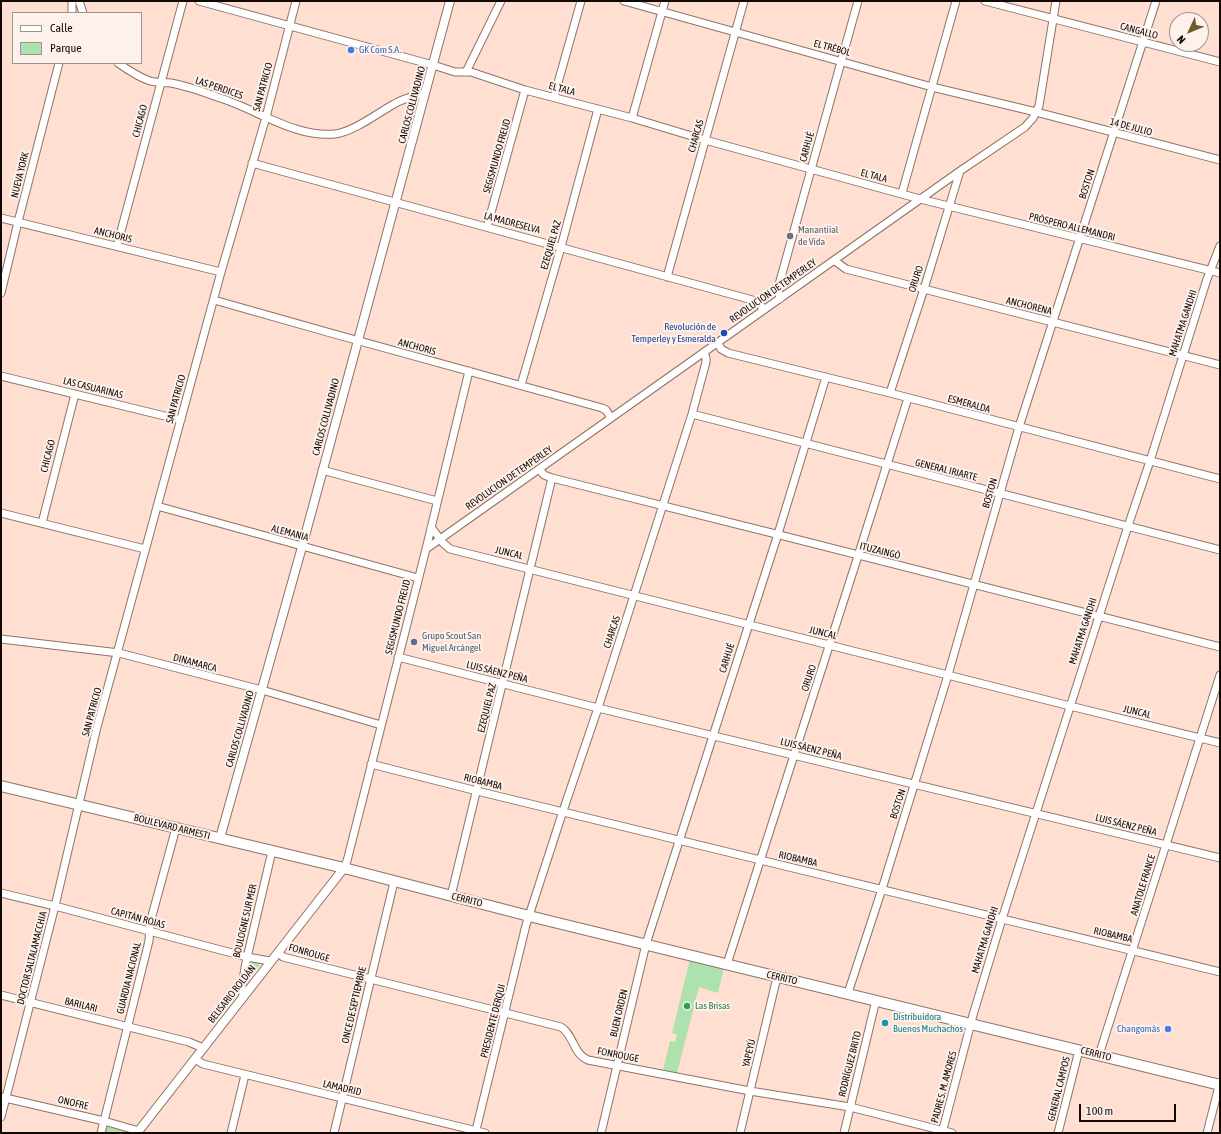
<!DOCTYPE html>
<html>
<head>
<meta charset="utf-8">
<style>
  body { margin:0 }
  #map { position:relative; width:1221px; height:1134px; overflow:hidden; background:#fedfd1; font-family:"Asap Condensed",sans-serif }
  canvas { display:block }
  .frame { position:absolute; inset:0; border:2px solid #120905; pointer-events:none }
  .legend { position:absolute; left:12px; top:12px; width:130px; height:52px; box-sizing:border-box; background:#fef1eb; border:1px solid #a0948f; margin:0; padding:5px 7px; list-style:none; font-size:12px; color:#120905 }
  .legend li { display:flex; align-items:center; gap:8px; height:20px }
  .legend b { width:20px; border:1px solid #a0948f }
  .north { position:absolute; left:1169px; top:12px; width:40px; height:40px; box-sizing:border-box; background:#fef1eb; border:1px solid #a0948f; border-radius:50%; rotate:226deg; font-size:11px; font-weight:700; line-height:16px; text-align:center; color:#120905 }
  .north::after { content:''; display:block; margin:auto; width:14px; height:18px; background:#6c5c2a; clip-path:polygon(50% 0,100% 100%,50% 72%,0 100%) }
  .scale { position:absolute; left:1079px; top:1104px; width:97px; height:18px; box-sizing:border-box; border:2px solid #120905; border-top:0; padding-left:5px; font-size:12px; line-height:14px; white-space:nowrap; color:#120905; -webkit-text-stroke:3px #fef1eb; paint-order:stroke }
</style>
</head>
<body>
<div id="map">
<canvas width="1221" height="1134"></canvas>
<div class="frame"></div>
<ul class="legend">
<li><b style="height:5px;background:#fff"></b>Calle</li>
<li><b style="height:11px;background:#ade2ae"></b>Parque</li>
</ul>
<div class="north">N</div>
<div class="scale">100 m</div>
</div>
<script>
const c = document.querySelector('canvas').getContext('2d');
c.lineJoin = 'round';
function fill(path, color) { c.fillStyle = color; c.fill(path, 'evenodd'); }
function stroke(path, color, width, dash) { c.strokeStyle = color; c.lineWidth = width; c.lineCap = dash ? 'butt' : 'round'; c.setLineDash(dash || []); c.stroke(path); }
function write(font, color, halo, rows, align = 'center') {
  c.font = font + ' "Asap Condensed",sans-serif'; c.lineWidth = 4; c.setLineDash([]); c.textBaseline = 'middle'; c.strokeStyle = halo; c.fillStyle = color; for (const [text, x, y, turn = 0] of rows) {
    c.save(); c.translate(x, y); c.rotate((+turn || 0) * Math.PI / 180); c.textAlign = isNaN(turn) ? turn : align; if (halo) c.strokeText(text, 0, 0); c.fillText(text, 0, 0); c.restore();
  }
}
const green = new Path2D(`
  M690,959L724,968L718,993L699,987L677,1073L663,1070L670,1041L675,1042L677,1034L672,1033Z
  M250,961L260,964L247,984H246Z
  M104,1121L137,1133H101Z`);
const minor = new Path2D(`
  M79,1L83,13
  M199,1L433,65L455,72H471L525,90L632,118L705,140L920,199L1220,273
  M624,1L932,87L1036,112L1220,160
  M985,1L1220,62
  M72,13V1
  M118,63C128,70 138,77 150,81C157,83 164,82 171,83C187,86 204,92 220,98C256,109 295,138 335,134C353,132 378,113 394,104C404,98 414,96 425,93
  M466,72L501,1
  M554,97L581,1
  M632,118L665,1
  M252,163L756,301L764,309
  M902,193L956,1
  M1,218L221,272
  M487,227L525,90
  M117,246L183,1
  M835,261L846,269L1220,365
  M667,277L744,1
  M1,293L18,222L59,63
  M780,299L778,288L858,1
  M214,300C343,337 472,372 602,408L606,410L611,418
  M718,343L721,349L728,353L890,393L1220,479
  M1,376L181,420
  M521,385L561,247L598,109
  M890,393L924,289L960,171
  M692,414L1220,550
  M539,469L544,475L552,478C775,533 997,591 1220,647
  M322,470L437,501
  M157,506L418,578
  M1,513L145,549
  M42,523L75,394
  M431,527L443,543L450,549L1070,706L1220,743
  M426,549L960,171L1025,127L1033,118L1039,106L1056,1
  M1,639L119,653L262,690L381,725
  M398,657L598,708L1220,858
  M371,764L477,791L1220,972
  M344,868L347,861L426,549L469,371
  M1,893L55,906L247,957L270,961
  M451,896L552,478
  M278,952L283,957L561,1027C574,1035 573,1054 588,1060L750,1091L850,1107L952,1133
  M727,964L858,556L908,398
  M848,993L882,889L948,675L1019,427L1156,1
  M1,995L189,1042L203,1048
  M243,995L242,986L246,962L272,851
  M1099,1055L1220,675
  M195,1059L203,1064L485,1133
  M1,1097L104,1121L139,1131
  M1,1117L55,906L97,727L221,272L266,117L296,1
  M476,1130L526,925L563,811L598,708L692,414L706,362V358L704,352
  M101,1133L149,941L150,923L176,828
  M231,1133L245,1075
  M334,1133L394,882
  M601,1133L646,944L778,534L826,377
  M740,1133L777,977
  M844,1133L876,1000
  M942,1133L973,1015L1002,919L1128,526L1150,461L1207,279L1220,246
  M1058,1133L1079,1050
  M1207,1133L1220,1082`);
const tertiary = new Path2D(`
  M220,838L302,547L450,1
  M137,1133L344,868`);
const secondary = new Path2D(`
  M1,786L344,868L529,916L1220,1085`);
const markers = [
  [351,50,4,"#3f7fe0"],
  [790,236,4,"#6b7280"],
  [724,333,4,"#1a4fb4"],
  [414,642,4,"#5c6f8a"],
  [687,1006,4,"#2e9e5b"],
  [885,1023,4,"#0f9aa8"],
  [1168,1029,4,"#3f7fe0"]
];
const streetNames = [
  ["CANGALLO",1139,31,15],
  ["EL TRÉBOL",832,48,15],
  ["SAN PATRICIO",263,87,-75],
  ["LAS PERDICES",219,88,19],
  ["EL TALA",562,89,15],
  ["CARLOS COLLIVADINO",412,105,-75],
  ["CHICAGO",140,121,-75],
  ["14 DE JULIO",1131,127,15],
  ["CHARCAS",696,136,-74],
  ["CARHUÉ",807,147,-75],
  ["SEGISMUNDO FREUD",497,156,-74],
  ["NUEVA YORK",20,175,-76],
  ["EL TALA",874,176,15],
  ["BOSTON",1087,184,-72],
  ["LA MADRESELVA",512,223,15],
  ["PRÓSPERO ALLEMANDRI",1072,227,14],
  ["ANCHORIS",113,235,14],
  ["EZEQUIEL PAZ",551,245,-74],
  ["ORURO",916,279,-72],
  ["REVOLUCION DE TEMPERLEY",773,291,-35],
  ["ANCHORENA",1029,306,14],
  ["MAHATMA GANDHI",1183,323,-72],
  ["ANCHORIS",417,347,15],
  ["LAS CASUARINAS",93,388,14],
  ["SAN PATRICIO",176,399,-75],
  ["ESMERALDA",969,404,15],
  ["CARLOS COLLIVADINO",326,417,-75],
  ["CHICAGO",48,456,-76],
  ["GENERAL IRIARTE",946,470,14],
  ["REVOLUCION DE TEMPERLEY",509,478,-35],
  ["BOSTON",990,493,-74],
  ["ALEMANIA",290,533,15],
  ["ITUZAINGÓ",880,551,14],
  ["JUNCAL",509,553,14],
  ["SEGISMUNDO FREUD",398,617,-76],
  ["MAHATMA GANDHI",1083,631,-72],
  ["CHARCAS",612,632,-72],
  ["JUNCAL",823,633,14],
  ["CARHUÉ",727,658,-73],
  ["DINAMARCA",195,663,15],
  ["LUIS SÁENZ PEÑA",497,672,14],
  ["ORURO",809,678,-72],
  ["EZEQUIEL PAZ",487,708,-76],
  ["SAN PATRICIO",92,712,-75],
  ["JUNCAL",1137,712,14],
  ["CARLOS COLLIVADINO",240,729,-74],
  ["LUIS SÁENZ PEÑA",811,749,14],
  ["RIOBAMBA",483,782,14],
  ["BOSTON",898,804,-72],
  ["LUIS SÁENZ PEÑA",1126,825,14],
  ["BOULEVARD ARMESTI",172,827,14],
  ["RIOBAMBA",798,859,13],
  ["ANATOLE FRANCE",1143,885,-73],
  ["CERRITO",467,900,14],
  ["CAPITÁN ROJAS",138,918,15],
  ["BOULOGNE SUR MER",245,921,-77],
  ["RIOBAMBA",1113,935,13],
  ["MAHATMA GANDHI",985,940,-73],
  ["FONROUGE",309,953,16],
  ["DOCTOR SALTALAMACCHIA",32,958,-76],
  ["GUARDIA NACIONAL",129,978,-76],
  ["CERRITO",782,978,13],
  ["BELISARIO ROLDÁN",232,994,-52],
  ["BARILARI",81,1005,14],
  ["ONCE DE SEPTIEMBRE",354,1005,-77],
  ["BUEN ORDEN",619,1013,-77],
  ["PRESIDENTE DERQUI",493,1021,-76],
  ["YAPEYÚ",749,1053,-77],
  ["CERRITO",1096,1054,14],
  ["FONROUGE",618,1055,11],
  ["RODRÍGUEZ BRITO",850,1064,-76],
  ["PADRE S. M. AMORES",944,1087,-75],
  ["LAMADRID",342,1088,13],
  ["GENERAL CAMPOS",1059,1089,-76],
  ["ONOFRE",73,1103,13]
];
const shopNames = [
  ["GK Com S.A.",359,50],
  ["Changomás",1160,1029,"right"]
];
const worshipNames = [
  ["Manantiial",798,230],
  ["de Vida",798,242]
];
const transitNames = [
  ["Revolución de",716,327],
  ["Temperley y Esmeralda",716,339]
];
const serviceNames = [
  ["Grupo Scout San",422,636],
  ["Miguel Arcángel",422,648]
];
const leisureNames = [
  ["Las Brisas",695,1006]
];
const cultureNames = [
  ["Distribuidora",893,1017],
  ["Buenos Muchachos",893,1029]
];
fill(green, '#ade2ae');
stroke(minor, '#8e7366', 9);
stroke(tertiary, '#8e7366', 10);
stroke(secondary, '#8e7366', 12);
stroke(minor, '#fff', 7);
stroke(tertiary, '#fff', 8);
stroke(secondary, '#fff', 10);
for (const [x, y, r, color] of markers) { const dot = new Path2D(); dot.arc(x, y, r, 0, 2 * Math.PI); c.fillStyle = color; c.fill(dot); stroke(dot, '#fef1eb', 1.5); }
write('10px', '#120905', '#fef1eb', streetNames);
write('10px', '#366cbe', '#fef1eb', shopNames, 'left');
write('10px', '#5b616d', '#fef1eb', worshipNames, 'left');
write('10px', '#164399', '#fef1eb', transitNames, 'right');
write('10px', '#4e5e75', '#fef1eb', serviceNames, 'left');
write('10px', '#27864d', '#fef1eb', leisureNames, 'left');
write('10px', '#0d838f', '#fef1eb', cultureNames, 'left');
</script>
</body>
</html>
